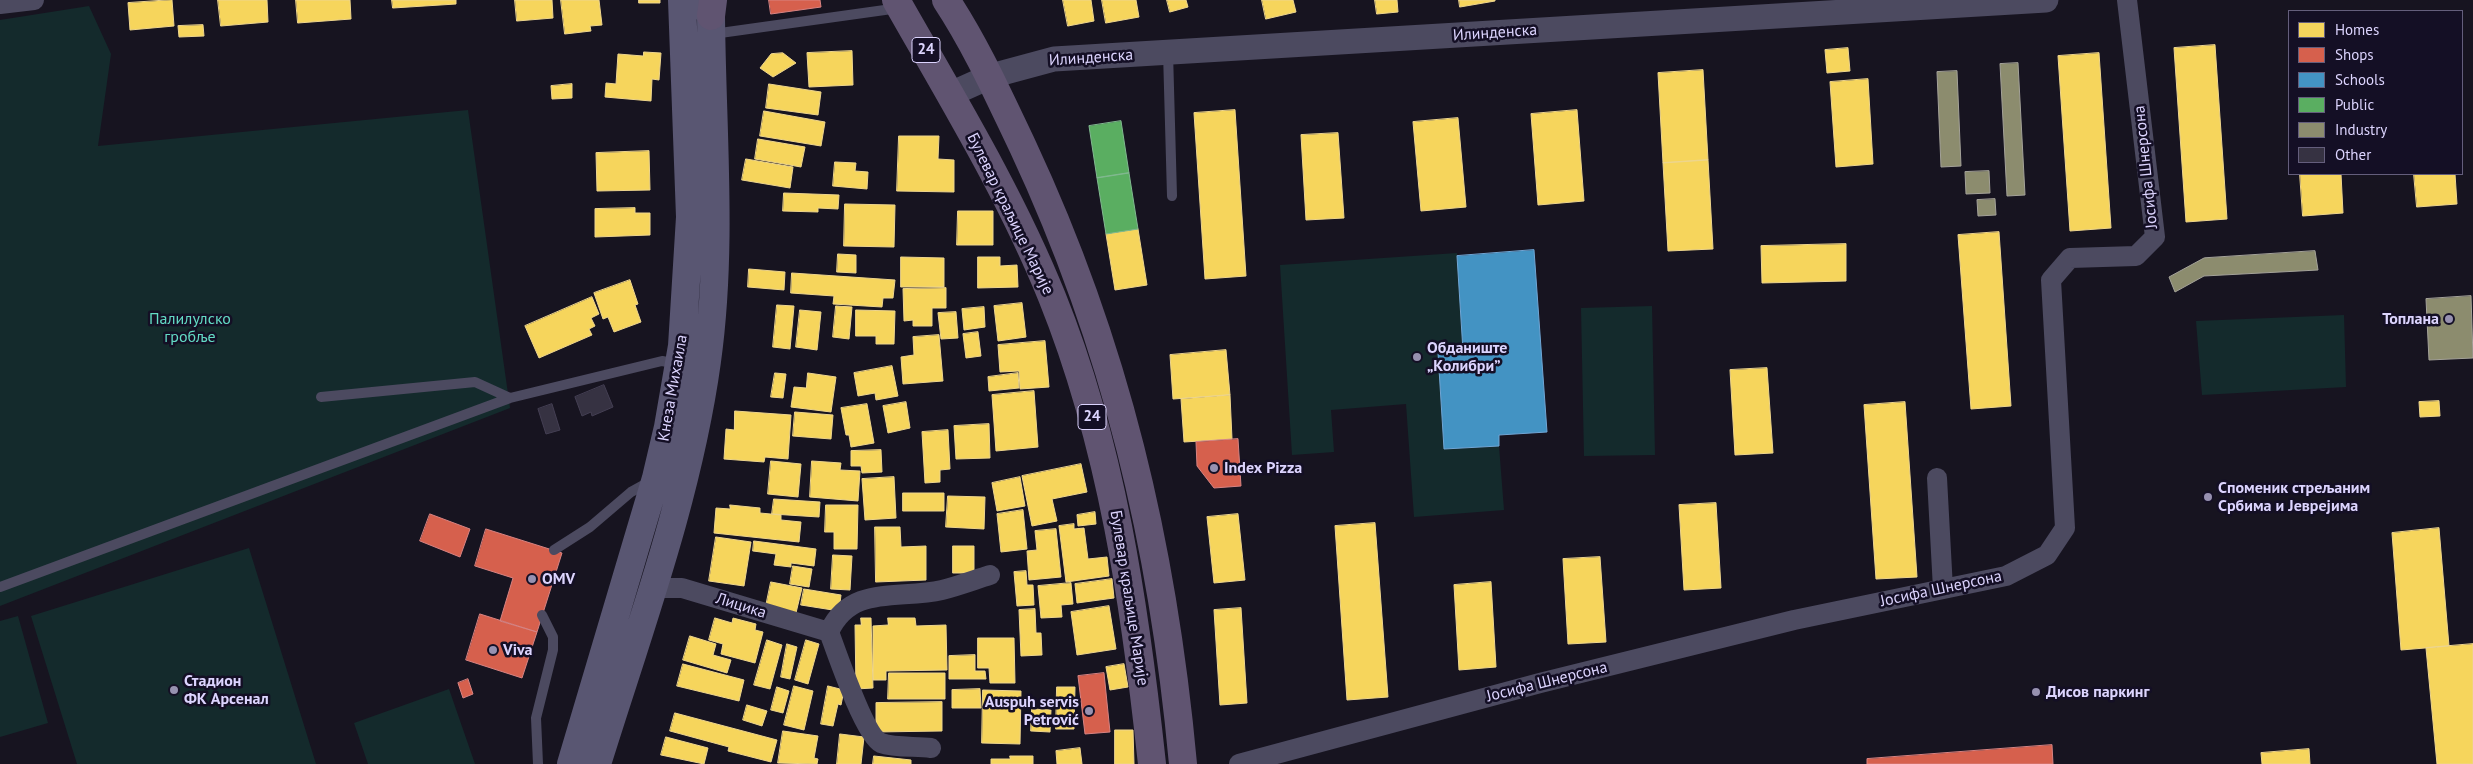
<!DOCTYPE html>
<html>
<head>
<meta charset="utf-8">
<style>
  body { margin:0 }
  #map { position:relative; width:2473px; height:764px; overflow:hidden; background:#171420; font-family:"PT Sans",sans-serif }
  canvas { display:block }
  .legend { position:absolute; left:2288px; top:10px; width:175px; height:165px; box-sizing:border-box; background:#140f25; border:1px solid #645e7c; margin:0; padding:6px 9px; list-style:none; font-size:15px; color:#dcd4fe }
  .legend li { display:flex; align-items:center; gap:10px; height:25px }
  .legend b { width:25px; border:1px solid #645e7c }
</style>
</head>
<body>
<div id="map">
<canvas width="2473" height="764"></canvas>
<ul class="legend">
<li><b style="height:14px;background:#f6d55c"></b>Homes</li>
<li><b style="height:14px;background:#d6604d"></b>Shops</li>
<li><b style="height:14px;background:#4393c3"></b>Schools</li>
<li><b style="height:14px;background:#5aae61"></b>Public</li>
<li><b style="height:14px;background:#8c8c6e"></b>Industry</li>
<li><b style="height:14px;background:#363242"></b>Other</li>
</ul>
</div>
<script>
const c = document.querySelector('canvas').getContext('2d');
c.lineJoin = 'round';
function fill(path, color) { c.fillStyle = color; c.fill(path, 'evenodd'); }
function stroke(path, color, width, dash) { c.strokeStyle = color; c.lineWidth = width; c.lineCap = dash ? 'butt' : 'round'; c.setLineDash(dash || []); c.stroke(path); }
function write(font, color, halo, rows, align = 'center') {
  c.font = font + ' "PT Sans",sans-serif'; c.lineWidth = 5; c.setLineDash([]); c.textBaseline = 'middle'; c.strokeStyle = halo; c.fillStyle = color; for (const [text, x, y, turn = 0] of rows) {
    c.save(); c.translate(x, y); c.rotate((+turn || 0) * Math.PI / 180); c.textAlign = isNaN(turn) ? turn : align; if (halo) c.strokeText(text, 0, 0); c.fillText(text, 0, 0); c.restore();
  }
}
const green = new Path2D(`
  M89,6L111,54L98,146L468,110L510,408L0,606V20Z
  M1457,253L1463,351L1438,353L1444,449L1499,446L1504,510L1414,517L1406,404L1331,410L1334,452L1292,455L1280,265Z
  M1652,306L1655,455L1584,456L1581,308Z
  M2344,315L2346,387L2202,395L2196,321Z
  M249,548L316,764H77L31,616Z
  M18,616L48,723L0,737V621Z
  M449,689L475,764H368L354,723Z`);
const homes = new Path2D(`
  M172,0L174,26L130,30L128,3Z
  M218,0H267L268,22L221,26Z
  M296,0H350L351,19L298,23Z
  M392,0H456V4L393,8Z
  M515,0H552L553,18L517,21Z
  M561,0H599L602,25L590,26L591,31L565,34Z
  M639,0H660V3H639Z
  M1063,0H1091L1094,21L1068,26Z
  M1102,0H1136L1139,17L1106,23Z
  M1167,0H1186L1188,7L1170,12Z
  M1262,0H1293L1296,12L1266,19Z
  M1375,0H1397L1398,12L1377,14Z
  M1459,0H1495V1L1460,7Z
  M203,25L204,36L179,37L178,26Z
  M2215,45L2227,219L2186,222L2174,48Z
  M1848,48L1850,71L1827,73L1825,50Z
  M852,51L853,85L809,87L807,53Z
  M644,52L661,53L659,80L652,79L651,101L605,97L606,83L616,84L618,54L643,56Z
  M783,53L796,63L773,77L760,68L771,54Z
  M2099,53L2111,228L2070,231L2058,56Z
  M1703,70L1708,160L1663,163L1658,73Z
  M1868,79L1873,164L1836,167L1830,82Z
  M572,84V98L552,99L551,86Z
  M769,84L821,92L818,115L766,108Z
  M1235,110L1246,276L1205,279L1194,113Z
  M1577,110L1584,201L1538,205L1531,114Z
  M764,111L825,122L821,146L760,136Z
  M1458,118L1466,207L1421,211L1413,122Z
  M1338,133L1344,218L1306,220L1301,135Z
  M899,136H939L938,159L954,160V192L897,191Z
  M758,139L805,147L801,167L755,159Z
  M649,151L650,190L597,191L596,153Z
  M746,159L793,167L790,188L742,180Z
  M1708,160L1713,249L1668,251L1663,163Z
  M835,162L856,163L855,171L868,172L867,189L833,186Z
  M2300,174H2341L2343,213L2303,216Z
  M2414,174H2455L2457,204L2417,207Z
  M784,193L839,195L838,209L818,208V212L783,211Z
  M845,204L895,205L894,247L844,246Z
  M635,208V213H650V235L595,237V209Z
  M958,211H993V245H957Z
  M1138,229L1147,285L1115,290L1106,234Z
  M1999,232L2011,406L1971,409L1958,235Z
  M1846,244V281L1762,283L1761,246Z
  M838,254L856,255V273L837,272Z
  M901,257L944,258V287H901Z
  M978,257H1000V266L1017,265L1018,287L978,288Z
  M749,269L785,272L784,290L748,287Z
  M792,273L895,280L893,298H883L882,307L833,304L834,296L791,293Z
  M630,280L638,304L635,305L641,322L614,332L608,317L603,319L594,293Z
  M946,288V308H932V326H913V320L904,321L903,289Z
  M592,297L599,314L591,318L595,326L589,329L592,335L539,358L525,326Z
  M1022,303L1026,337L998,341L994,306Z
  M777,305L794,306L790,349L773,347Z
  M836,306L852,307L849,339L833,337Z
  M984,307L985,327L964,330L962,309Z
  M800,310L821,312L817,350L796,347Z
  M856,310L895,311L894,344H876V336H856Z
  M956,312L958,338L941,339L938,313Z
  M978,332L981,356L966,358L963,334Z
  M939,335L943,381L903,384L901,357L914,355L913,337Z
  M1045,341L1049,387L1020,389L1019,371L1000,372L998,345Z
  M1226,350L1230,395L1173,399L1170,355Z
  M892,366L898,396L876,400L875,393L858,396L854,373Z
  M1767,368L1773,453L1735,455L1730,370Z
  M775,373L786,374L783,398L771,397Z
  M808,373L836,377L831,412L791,407L794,387L806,388Z
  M1018,373L1019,388L989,391L988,377Z
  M1034,391L1038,447L996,451L992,395Z
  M1230,395L1232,439L1184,442L1181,399Z
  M2439,401L2440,416L2420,417L2419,402Z
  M906,402L910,428L888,433L883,406Z
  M1905,402L1917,577L1876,579L1864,405Z
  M867,404L874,443L851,447L849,435H846L841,408Z
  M735,411L791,415L788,459L765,457L764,462L724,459L726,429L734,430Z
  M795,412L833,415L831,439L793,436Z
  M989,424L990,458L956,459L954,426Z
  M948,430L950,469L940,470V482L925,483L922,432Z
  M881,450L882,472L862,473L861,466H851V451Z
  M771,461L801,464L798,497L768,494Z
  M812,461L841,463L840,470L860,471L858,501L810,497Z
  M1081,464L1087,492L1052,499L1057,521L1032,526L1022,476Z
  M894,477L896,518L865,520L862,479Z
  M1020,477L1025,506L997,511L992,483Z
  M903,493H944V511H903Z
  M948,496L985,497L984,529L946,527Z
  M774,499L820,502L819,517L772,514Z
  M1716,503L1721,588L1684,590L1679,505Z
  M730,505L760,508V513L781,515V520L801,522L799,542L714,533L716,508L730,509Z
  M826,505H858L857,549H834V532H825Z
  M1023,510L1027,549L1001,552L997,514Z
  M1095,512L1096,524L1078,526L1077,515Z
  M1238,514L1245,580L1214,583L1207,517Z
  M1375,523L1388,697L1347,700L1335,526Z
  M1074,524V529L1084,528L1088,559L1107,557L1109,576L1066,582L1059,526Z
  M875,527H900L901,547L926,546V580L876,582Z
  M2439,528L2449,646L2401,650L2392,533Z
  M1056,529L1061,577L1029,580L1027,551L1037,550L1035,531Z
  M716,537L751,542L744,586L709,581Z
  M754,541L816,549L814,566L791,563V567L774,565L776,554L753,551Z
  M953,546H974V573H953Z
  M833,555L852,556L850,590L831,589Z
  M1600,557L1606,642L1568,644L1563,559Z
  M793,566L812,569L809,587L790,584Z
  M1026,571L1027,585H1033L1034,605L1017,606L1014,572Z
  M1112,579L1114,598L1077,603L1075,584Z
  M771,582L802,588L795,617L765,611Z
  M1491,582L1496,667L1459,670L1454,585Z
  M1071,583L1073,604L1061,605L1062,617L1041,618L1038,586Z
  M804,589L841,595L839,611L801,605Z
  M1109,606L1116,649L1077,655L1071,612Z
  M1241,608L1247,703L1220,705L1214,610Z
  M1035,609L1036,633H1041L1042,655L1021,656L1019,610Z
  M715,618L732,623L733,618L756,624L755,630L763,632L755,663L721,654L723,644L709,640Z
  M861,618H871L873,688L856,689L855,625H861Z
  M888,618H915L916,626L946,625L947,670L886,671V680H873V626L888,625Z
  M690,636L716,644L713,655L731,660L727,673L683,660Z
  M978,638H1014L1015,683H990L989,668H978Z
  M767,640L782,645L770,689L754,685Z
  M806,640L819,644L808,684L795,680Z
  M787,644L797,647L790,679L781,677Z
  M2473,644V764H2437L2426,648Z
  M975,655V671H985L986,679H949V656Z
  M683,664L744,680L739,701L677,686Z
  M1124,664L1128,687L1110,690L1106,667Z
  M889,673H945V699H888Z
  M794,686L813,691L804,730L784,725Z
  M828,686L844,690L841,705L838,704L833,726L821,724Z
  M777,687L789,691L783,713L771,710Z
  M1057,687H1075L1074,729H1056Z
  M980,689L981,708H952V690Z
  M983,690L1021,691L1020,744L982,743Z
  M942,702V731L876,732V703Z
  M747,705L767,711L762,726L743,720Z
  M1032,709L1051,710L1050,732L1031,731Z
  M675,713L777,740L771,762L728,751L729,747L670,731Z
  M1115,730H1133L1134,764H1115Z
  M783,731L818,736L814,758L818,759L817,764L778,763Z
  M840,734L864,737L861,764H837Z
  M666,737L708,748L704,764L661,755Z
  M1080,748L1082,764H1057L1056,751Z
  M2309,749L2310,764H2262L2261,753Z
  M874,756L911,760V764H873Z
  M1010,756H1033V764H991V759H1010Z`);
const shops = new Path2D(`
  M769,0H820L821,7L771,14Z
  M1238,439L1241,486L1214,488L1197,466L1196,442Z
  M430,514L470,529L460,557L420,541Z
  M486,529L562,553L537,632L500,621L513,578L475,566Z
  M480,614L537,632L522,678L466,660Z
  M1104,673L1110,732L1085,734L1078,676Z
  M468,679L473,694L463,698L458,683Z
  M2052,745L2053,764H1867V759Z`);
const schools = new Path2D(`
  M1534,250L1547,432L1499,435V446L1444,449L1438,353L1463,351L1457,256Z`);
const public = new Path2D(`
  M1121,121L1129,173L1097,178L1089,126Z
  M1129,173L1138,229L1106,234L1097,178Z`);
const industry = new Path2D(`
  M2018,63L2025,195L2007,196L2000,64Z
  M1957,71L1961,166L1941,167L1937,72Z
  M1989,171L1990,193L1966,194L1965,172Z
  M1995,199L1996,215L1978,216L1977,200Z
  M2315,251L2318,270L2204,276L2175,292L2169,277L2204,258Z
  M2471,296L2473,358L2429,360L2426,299Z`);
const building = new Path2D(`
  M604,385L613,407L592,416L591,412L582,416L575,397Z
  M552,404L560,430L546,434L538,409Z`);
const service = new Path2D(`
  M713,34L899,8
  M1168,52L1172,196
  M321,397L475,382L510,398
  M554,550L590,527L631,492L651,481
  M0,587L510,398L662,361L678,364
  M538,764L536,718L553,650V637L542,615`);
const minor = new Path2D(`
  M0,4L34,0
  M1937,478L1943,589
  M652,588H682L829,632C836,651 865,736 881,743C895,748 916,746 931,748
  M829,632C851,584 899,600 942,590C958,586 974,580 990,575
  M1239,764L1540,683L1794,620L2006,576L2047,555L2065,528L2051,280L2070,258L2136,256L2155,237L2127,0`);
const tertiary = new Path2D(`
  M951,94L991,76L1054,59L2046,0`);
const secondary = new Path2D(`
  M571,764L656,478L668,427L682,346L690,217L682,0
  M597,764C638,632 688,499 707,361C723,246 712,131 711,16L702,0`);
const primary = new Path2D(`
  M896,0C951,97 1010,193 1052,297C1112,446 1135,606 1152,764
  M946,0C977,47 999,97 1023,147C1116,346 1163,546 1183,764
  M711,16L713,0`);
const markers = [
  [2449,319,5,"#9791b0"],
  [1417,357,5,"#9791b0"],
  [1214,468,5,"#9791b0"],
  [2208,497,5,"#9791b0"],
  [532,579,5,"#9791b0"],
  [493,650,5,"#9791b0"],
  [174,690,5,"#9791b0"],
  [2036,692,5,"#9791b0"],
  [1089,711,5,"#9791b0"]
];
const shields = [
  [926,50,28],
  [1092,417,28]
];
const shieldNames = [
  ["24",926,50],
  ["24",1092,417]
];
const streetNames = [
  ["Илинденска",1495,33,-4],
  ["Илинденска",1091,58,-4],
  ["Јосифа Шнерсона",2146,167,-96],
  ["Булевар краљице Марије",1010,214,64],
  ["Кнеза Михаила",673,388,-80],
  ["Јосифа Шнерсона",1941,589,-12],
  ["Булевар краљице Марије",1129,598,81],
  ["Лицика",741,606,17],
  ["Јосифа Шнерсона",1547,682,-14]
];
const parkNames = [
  ["Палилулско",190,319],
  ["гробље",190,337]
];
const poiNames = [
  ["Топлана",2439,319,"right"],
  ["Обданиште",1427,348],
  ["„Колибри”",1427,366],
  ["Index Pizza",1224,468],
  ["Споменик стрељаним",2218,488],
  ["Србима и Јеврејима",2218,506],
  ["OMV",542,579],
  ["Viva",503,650],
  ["Стадион",184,681],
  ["ФК Арсенал",184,699],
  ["Дисов паркинг",2046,692],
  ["Auspuh servis",1079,702,"right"],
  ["Petrović",1079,720,"right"]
];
fill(green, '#142a2c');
fill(homes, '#f6d55c');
stroke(homes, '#eed58d', 1);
fill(shops, '#d6604d');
stroke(shops, '#d88382', 1);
fill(schools, '#4393c3');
stroke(schools, '#71a6d5', 1);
fill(public, '#5aae61');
stroke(public, '#81b990', 1);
fill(industry, '#8c8c6e');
stroke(industry, '#a4a299', 1);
fill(building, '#363242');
stroke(building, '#443f53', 1);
stroke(service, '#4c4a60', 10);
stroke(minor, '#4c4a60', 20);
stroke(tertiary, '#4c4a60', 25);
stroke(secondary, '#595672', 28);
stroke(primary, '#605471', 28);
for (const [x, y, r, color] of markers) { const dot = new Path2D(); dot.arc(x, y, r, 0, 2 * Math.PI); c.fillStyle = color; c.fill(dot); stroke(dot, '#140f25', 2); }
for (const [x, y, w] of shields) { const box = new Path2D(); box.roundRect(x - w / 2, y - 12.5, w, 25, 4); c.fillStyle = '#140f25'; c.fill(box); stroke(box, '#dcd4fe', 1); }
write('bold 15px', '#dcd4fe', null, shieldNames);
write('16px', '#dcd4fe', '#140f25', streetNames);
write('16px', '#63dbc5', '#140f25', parkNames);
write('bold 16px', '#dcd4fe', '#140f25', poiNames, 'left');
</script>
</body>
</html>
